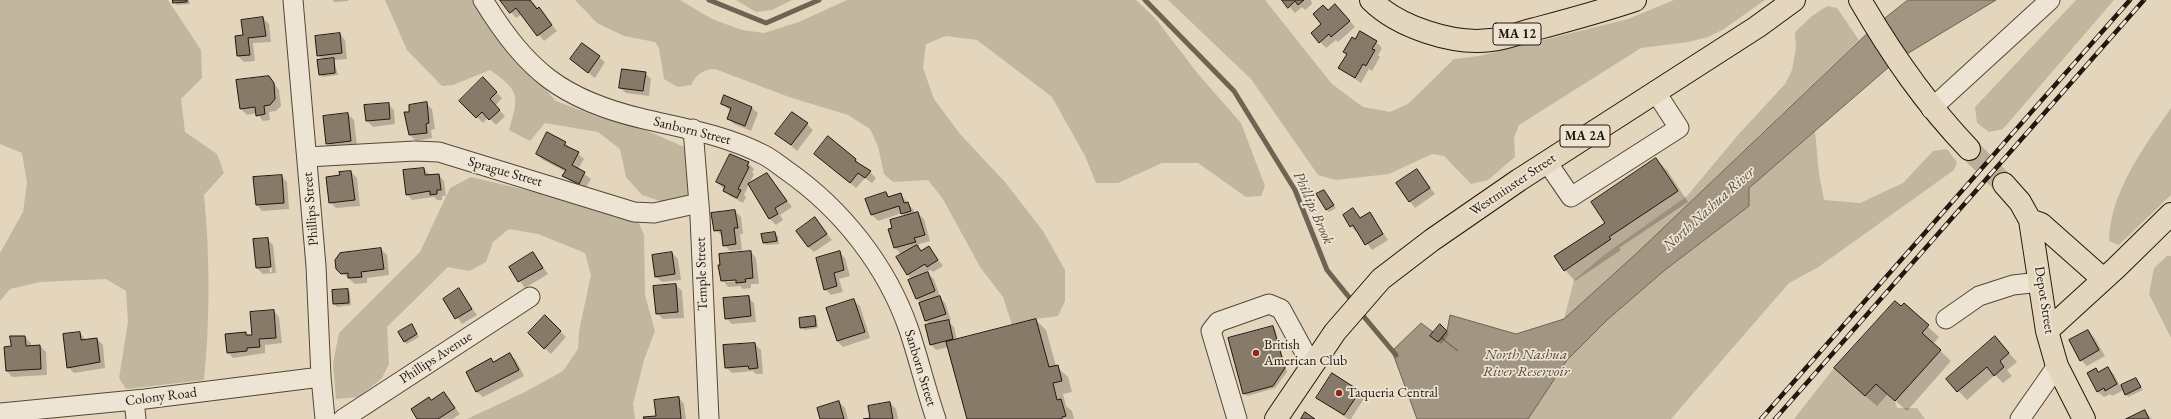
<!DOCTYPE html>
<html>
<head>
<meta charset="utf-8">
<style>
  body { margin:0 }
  canvas { display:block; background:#e4d6bc }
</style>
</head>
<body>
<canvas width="2171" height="419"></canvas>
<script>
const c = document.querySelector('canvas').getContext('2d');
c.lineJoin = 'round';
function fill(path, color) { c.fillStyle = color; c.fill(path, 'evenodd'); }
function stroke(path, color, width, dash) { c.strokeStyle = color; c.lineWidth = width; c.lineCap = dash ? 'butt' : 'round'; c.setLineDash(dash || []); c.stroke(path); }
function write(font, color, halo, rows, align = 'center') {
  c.font = font + ' "EB Garamond",serif'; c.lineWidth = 3.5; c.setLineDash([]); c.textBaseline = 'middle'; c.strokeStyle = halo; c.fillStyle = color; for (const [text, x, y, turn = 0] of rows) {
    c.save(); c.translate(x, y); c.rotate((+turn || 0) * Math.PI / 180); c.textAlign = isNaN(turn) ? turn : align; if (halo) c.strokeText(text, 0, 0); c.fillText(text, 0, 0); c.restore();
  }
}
const green = new Path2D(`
  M0,0H168L201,50L202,78L181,99L185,132L217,154L224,173L204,195C210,256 210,319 204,380L126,389L119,378L128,322L126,291L106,279L40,282L10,289L0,301V253L23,212L27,183L22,153L0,144Z
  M385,0H474L498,37L556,101L598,117L648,131L684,147L689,166L688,197L663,202L642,195L626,177L620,149L598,132L545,123L530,141L509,130C519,96 520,91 490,70L453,85L442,86L407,50Z
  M575,0H680L712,19L742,30L764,33L799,22L847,0H1136L1155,18L1198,74L1241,123L1265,186L1261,196L1246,197L1198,163H1162L1118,183H1096L1085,156L1052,97L977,40L946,36L926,44L923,68L934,99L960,134L1005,182L1043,231L1065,270V301L1058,316L1036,319L1012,325L1003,297L980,267L943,199L928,180L893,182L884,174L878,146L870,129L848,115L789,97L715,69C703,69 696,75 691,85L678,87L664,79L659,48L655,42L624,36L597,23Z
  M736,0H792L772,10L756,12Z
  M1168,0H1265L1332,84L1363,107L1390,112L1408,104L1454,59L1479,56L1628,19L1674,0H1765L1724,29L1708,37L1688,42L1641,48L1519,125L1514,138L1515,157L1488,180L1471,184L1444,156L1432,154L1389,174L1336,180L1318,175L1251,79Z
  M2076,0H2114L2003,129L1989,132L1977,123L1975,107Z
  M1827,6L1837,8L1859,40L1638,252L1564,319L1574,280L1604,255L1687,196L1738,135L1785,84L1792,70L1796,48L1795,32L1812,16Z
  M2171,108V195L2119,245L2109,241C2110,192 2144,147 2171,108Z
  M1815,131L1819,174L1824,200L1860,203L1903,183L1933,151L1947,149L1957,162L1954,170L1817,268L1789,283L1671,419H1528L1567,360L1607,320L1665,270L1749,206L1748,188Z
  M471,177L598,207L638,221L644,235L645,295L655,331L644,360L633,404L635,419H467L525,392L563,371L578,349L579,331L591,275L585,253L538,234L509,229L493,242L486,262L469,271L448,267L387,327L389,364L382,378L359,397L336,399L333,363L339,333L420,252L450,188Z
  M2167,256H2171V338L2149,294L2154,268Z
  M1834,368L1865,396L1876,384L1895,401L1897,408H1917L1925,419H1794Z`);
const water = new Path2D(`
  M1908,0H1996L1897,60L1749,188V206L1665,270L1607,320L1567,360L1528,419H1417L1392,351L1421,323L1458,351L1442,338L1447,331L1450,315L1516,334L1564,319L1638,252L1875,26Z`);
const shadow = new Path2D(`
  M174,0H189L190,4L177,5Z
  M332,0H348V1L335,2Z
  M501,0H531L557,31L544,41L522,14L516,18Z
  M1283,0H1311L1312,4L1305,10L1302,7L1295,13Z
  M1328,11H1341L1355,27L1338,42L1336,40L1326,48L1312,33L1323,24Z
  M263,18L269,24L271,42L253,43L255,61L244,62L238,56L236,37L244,36Z
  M340,34L345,40L347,59L334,60L338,75L322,77L320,74L323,60L318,55Z
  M1356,41L1376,42L1382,48L1378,55L1380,57L1372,71L1369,69L1361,83L1340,68L1347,55L1344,52Z
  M582,44L605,62L595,78L571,59Z
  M645,73L651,79L649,96L626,93L620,88Z
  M269,77L279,90L281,106L276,111L269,112L270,120L263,121L257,113L247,115L241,109L237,81Z
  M483,79L502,98L495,106L505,116L496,125L488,117L483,123L461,101Z
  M426,103L432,109L435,129L431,130L432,138L416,141L410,135V113Z
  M388,104L394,110L395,124L373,127L367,121Z
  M722,104L752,108L758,113L751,131L734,124L728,118L731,111Z
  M348,114L354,120L357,146L333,149L327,143Z
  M807,124L813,130L797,151L777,134Z
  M565,143L584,159L578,169L591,179L585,189L570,181L564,176L566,172L543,160L537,154Z
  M821,159L856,160L864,169L865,167L876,178L872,183L865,178L856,188Z
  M1656,159L1667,170L1688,202L1619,248L1621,250L1575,281L1565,270L1606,223Z
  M748,163L754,169L752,172L754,174L744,195L746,197L743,203L730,196L717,182Z
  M424,169L430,175H439L444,181L446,196H442V200H437L434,197L412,200L407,194Z
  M1417,170L1435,194L1415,208L1397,184Z
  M351,172L357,178L360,206L336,208L330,202Z
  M767,174L792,207L780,215L783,220L776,225L770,219L750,185Z
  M281,176L287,182L289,209L262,211L257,205Z
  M1324,191L1336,208L1329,212L1327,210Z
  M886,193L890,198L900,194L913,209L915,214L918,213L924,219L930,241L919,244V248L922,251L929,247L943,266L933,272L931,270L926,272L934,279L940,297L945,303L951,320L948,321L954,327L957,340L1036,320L1046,330L1056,366L1068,377L1072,392L1063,394L1066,406L1072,411L1074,419H968L949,347L936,350L931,344V325L926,321L921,303L916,298L912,280L907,274L902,255L895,248L890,229L906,217L902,213L878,221L872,215L867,200Z
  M1353,210L1361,219L1370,213L1388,240L1372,250L1358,231L1356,232L1351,226Z
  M735,211L741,217L743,234H740L742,250L730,251L724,245L723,236L715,230Z
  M815,219L832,240L814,252L808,247Z
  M775,233L778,236L779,244L766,245L763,242Z
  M267,239L273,245L276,273L263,274L257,268L254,240ZM267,244H269L272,272H270Z
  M381,249L387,255L389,275L367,278V283L355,284L337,268Z
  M751,252L756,258L759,284H751V288L743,289L740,286L728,287L719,274L720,255ZM740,279L741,281L727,282L725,280Z
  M839,252L845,258L850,276L839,279L843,292L831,295L825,289Z
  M533,253L548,274L525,288L510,267Z
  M672,253L678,259L681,280L662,282L656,277Z
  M676,285L682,291L684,318L663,319L657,313Z
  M348,290L350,293L351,305L337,307L334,304Z
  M459,290L477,315L462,324L444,299Z
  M748,297L754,303L756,322L732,324L726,318Z
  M854,301L860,306L870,338L843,347L837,341Z
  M1904,305L1939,337L1933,344L1951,361L1907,411L1888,394L1877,406L1846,379Z
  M274,311L279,317L282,343L265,345V353L233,358L228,352L246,334L249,336H253Z
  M545,317L566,337L551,354L535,339Z
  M815,317L817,320L818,328L804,330L801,327Z
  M412,325L419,337L407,344L404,341Z
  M1440,326L1449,334L1441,344L1434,338Z
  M1273,327L1275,329L1287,372L1275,388L1247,396L1244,393Z
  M2088,331L2094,337L2105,356L2087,366L2081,360Z
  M80,333L86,340L97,339L103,345L105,368L74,373L68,367Z
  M25,337L31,343V346H40L46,352L47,375L12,377L7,371Z
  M755,344L761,350L763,374H756L753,371L732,373L726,367L724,346Z
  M2003,346L2017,362L2007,370L2012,376L2003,383L1995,375L1967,400L1947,379Z
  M510,355L516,360L524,376L483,397L477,392L467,372L491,360L494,363Z
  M2108,368L2114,374L2120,386L2136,379L2143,390L2128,397L2124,390L2112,396L2110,394L2104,397L2098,392L2088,373H2099Z
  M1359,392L1365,397L1351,419H1348L1318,398Z
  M444,393L460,414L453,419H419L432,401Z
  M679,398L684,404L686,419H645L657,417Z
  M839,402L845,408L848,419H821Z
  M890,403L896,409L898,419H868Z
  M2145,411L2152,419H2128Z`);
const stream = new Path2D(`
  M709,0L766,23L819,0
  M1145,0L1234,91L1295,190L1327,270L1353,302
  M1360,312L1396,355`);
const building = new Path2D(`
  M173,0H187V2L173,3Z
  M500,0H530L537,9L539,7L552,25L537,36L516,8L510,13Z
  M1282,0H1304L1298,5L1295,1L1288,8Z
  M1335,4L1350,21L1331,37L1329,34L1319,43L1311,33L1321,24L1313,14L1323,5L1328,10Z
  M263,17L266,36L248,38L250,55L237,56L235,36L243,35L241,20Z
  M1360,31L1377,41L1372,49L1375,50L1366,66L1363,64L1355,78L1338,68L1347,54L1343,52L1352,37L1355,39Z
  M340,33L342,53L317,56L315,36Z
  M582,43L600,56L588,73L570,59Z
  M334,58L335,73L319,75L317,60Z
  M622,69L646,72L643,91L619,88Z
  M269,76L274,83L275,99L270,105L264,106L265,114L256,116L255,107L240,109L236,80Z
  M483,77L497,92L490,99L500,110L489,120L482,112L476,118L459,101Z
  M724,95L752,107L745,126L727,119L731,108L721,104Z
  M427,102L429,123L426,124L427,133L409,135L404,112H409V105Z
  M389,103L390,119L366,121L364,105Z
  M792,112L808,123L791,145L775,134Z
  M348,113L351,141L326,144L323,116Z
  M547,132L566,142L564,145L579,152L572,165L585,172L579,184L562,176L566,170L536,154Z
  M828,136L856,159L855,161L871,171L865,178L858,173L850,183L814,154Z
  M730,154L749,162L747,166L749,167L738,189L741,190L737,198L723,191L725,186L716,182Z
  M1656,158L1678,191L1609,237L1611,239L1564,271L1554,256L1605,223L1591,202Z
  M424,168L425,175L439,174L441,190H437V194L430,195V191L406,195L403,170Z
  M1417,169L1430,188L1409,202L1396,183Z
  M351,171L355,200L329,203L326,177L340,175L339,172Z
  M767,173L787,201L775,208L778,214L769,219L748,184Z
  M282,175L284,203L256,205L253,177Z
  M1324,190L1334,205L1326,210L1316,194Z
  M886,192L888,197L901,193L904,203L908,202L911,211L901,214L899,206L871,215L865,199Z
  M1353,208L1360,218L1370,212L1383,234L1365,245L1353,225L1350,227L1343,215Z
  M735,210L738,228H734L736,244L723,246L721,230L714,231L711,213Z
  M918,212L925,235L914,238L916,242L894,248L888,229L892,228L890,220Z
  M815,217L827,234L808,247L796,231Z
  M775,232L777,241L763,243L761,234Z
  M268,238L271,267L256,268L253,239Z
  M917,245L921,251L929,246L938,260L927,267L925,264L907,275L896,257Z
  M381,248L384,269L361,272L362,277L348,278V273L341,274L336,269L335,260L340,253Z
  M751,251L753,278L745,279L746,282L736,283V280L721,281L718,265H720L719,254Z
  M840,251L844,270L834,273L837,286L824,290L816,258Z
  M533,252L543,268L518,282L509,267Z
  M672,252L675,274L655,277L652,255Z
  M928,272L935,291L916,299L908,280Z
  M676,284L678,312L656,314L653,286Z
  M459,288L472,309L455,319L443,299Z
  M348,289L349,303L333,304L332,290Z
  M749,296L751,316L725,319L723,298Z
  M940,296L946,314L925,321L919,303Z
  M854,299L865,332L837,341L826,308Z
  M1895,301L1901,306L1904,303L1929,325L1922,333L1941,350L1895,401L1876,384L1865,396L1834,368Z
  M274,310L276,338L259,339L260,347L247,348V351L227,353L225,334L246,332V335H252L250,312Z
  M545,315L561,331L544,349L528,333Z
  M815,316L816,326L800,328L799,318Z
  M1036,319L1049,367L1058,365L1062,381L1053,383L1057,400L1061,399L1066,416L1062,417V419H967L946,342Z
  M949,320L953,339L930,345L925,325Z
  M412,324L417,334L404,342L398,332Z
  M1440,324L1447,331L1438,342L1430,336Z
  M1273,326L1285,368L1273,386L1243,394L1228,338Z
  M2088,330L2099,350L2080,361L2069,340Z
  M80,332L81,340L97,338L100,362L67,368L63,334Z
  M10,336H25L26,346L40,345L41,369L6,371L4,347L11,346Z
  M1995,336L2009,353L2000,361L2004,367L1994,376L1987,367L1957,392L1946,379Z
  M755,343L758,368L749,369L748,366L725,368L723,345Z
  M510,353L519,370L476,392L466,372L491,358L493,362Z
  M2108,367L2117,384L2105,391L2104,388L2097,392L2087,373L2096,368L2098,372Z
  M1332,373L1360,391L1344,415L1316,398Z
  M2136,378L2141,387L2125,395L2121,385Z
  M444,392L455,408L438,419H417L411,409L429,397L431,400Z
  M679,397L681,419H644L643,417L656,416L654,400Z
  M839,401L844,419H820L817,408Z
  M890,402L893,419H863L870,418L868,406Z
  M2145,410L2149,419H2126Z
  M1305,412L1315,419H1301Z`);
const majorTunnel = new Path2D(`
  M1969,149L2004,184`);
const minor = new Path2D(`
  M293,0L316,266L321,377L325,419
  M483,0C527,71 562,100 644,119C687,129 725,135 764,155C772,159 779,165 786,170C842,209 887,266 909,330C919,360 926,390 936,419
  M1931,109L2050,0
  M693,129L700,217L709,419
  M307,157L415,151L439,152L634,212L654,213L699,203
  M1547,162L1571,197L1679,128L1655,91
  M1946,319L1979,296L2013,285L2040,282
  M134,400L136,419
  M0,413L145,399L321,377
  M343,419L530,297
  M1237,419L1211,331L1218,322L1269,304L1281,309L1312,366
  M2020,419L2057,366`);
const major = new Path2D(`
  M1371,0C1398,27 1453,45 1491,40C1506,39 1521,32 1535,29C1569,20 1602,11 1635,0
  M1860,0C1892,55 1925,103 1969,149
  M2004,184L2020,202L2030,220L2047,331L2057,366L2084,419
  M2030,220L2041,224L2103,279
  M2047,331L2116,268L2171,214`);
const highway = new Path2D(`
  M1276,419L1335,332L1381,279L1432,240L1519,180L1757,27L1794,0`);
const rail = new Path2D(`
  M1761,419L2130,0
  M1775,419L2144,0`);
const markers = [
  [1256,353,4,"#8f2418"],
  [1339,393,4,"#8f2418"]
];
const shields = [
  [1517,34,48],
  [1585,136,50]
];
const shieldNames = [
  ["MA 12",1517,34],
  ["MA 2A",1585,136]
];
const streetNames = [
  ["Sanborn Street",692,131,14],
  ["Sprague Street",505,172,16],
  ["Westminster Street",1513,185,-34],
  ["Phillips Street",311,209,-95],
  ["Temple Street",702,274,-92],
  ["Depot Street",2044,300,81],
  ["Phillips Avenue",436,358,-33],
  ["Sanborn Street",920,368,73],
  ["Colony Road",161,397,-7]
];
const poiNames = [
  ["British",1264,345],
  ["American Club",1264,361],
  ["Taqueria Central",1347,393]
];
const waterNames = [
  ["Phillips Brook",1313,208,66],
  ["North Nashua River",1709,209,-42],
  ["North Nashua",1526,355],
  ["River Reservoir",1526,372]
];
fill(green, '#c3b69e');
fill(water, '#a29581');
stroke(water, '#6f6353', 1);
fill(shadow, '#0003');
stroke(stream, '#6f6353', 5);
fill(building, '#877a68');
stroke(building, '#23170e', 1);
stroke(majorTunnel, '#bdb099', 22, [22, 11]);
stroke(minor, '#53473a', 21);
stroke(major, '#23170e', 24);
stroke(highway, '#23170e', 24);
stroke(minor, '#ede4d3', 19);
stroke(major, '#e4d6bc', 22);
stroke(highway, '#e4d6bc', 22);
stroke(rail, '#23170e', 4.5);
stroke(rail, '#ede4d3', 3, [9]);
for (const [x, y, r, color] of markers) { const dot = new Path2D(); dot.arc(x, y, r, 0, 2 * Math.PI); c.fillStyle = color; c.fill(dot); stroke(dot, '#ede4d3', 1.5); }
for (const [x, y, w] of shields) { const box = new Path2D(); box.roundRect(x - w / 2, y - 11, w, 22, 3); c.fillStyle = '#ede4d3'; c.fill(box); stroke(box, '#23170e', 1); }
write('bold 13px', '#23170e', null, shieldNames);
write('14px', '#23170e', '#ede4d3', streetNames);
write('14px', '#23170e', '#ede4d3', poiNames, 'left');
write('italic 15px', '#56493c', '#ede4d3', waterNames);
</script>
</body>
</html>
